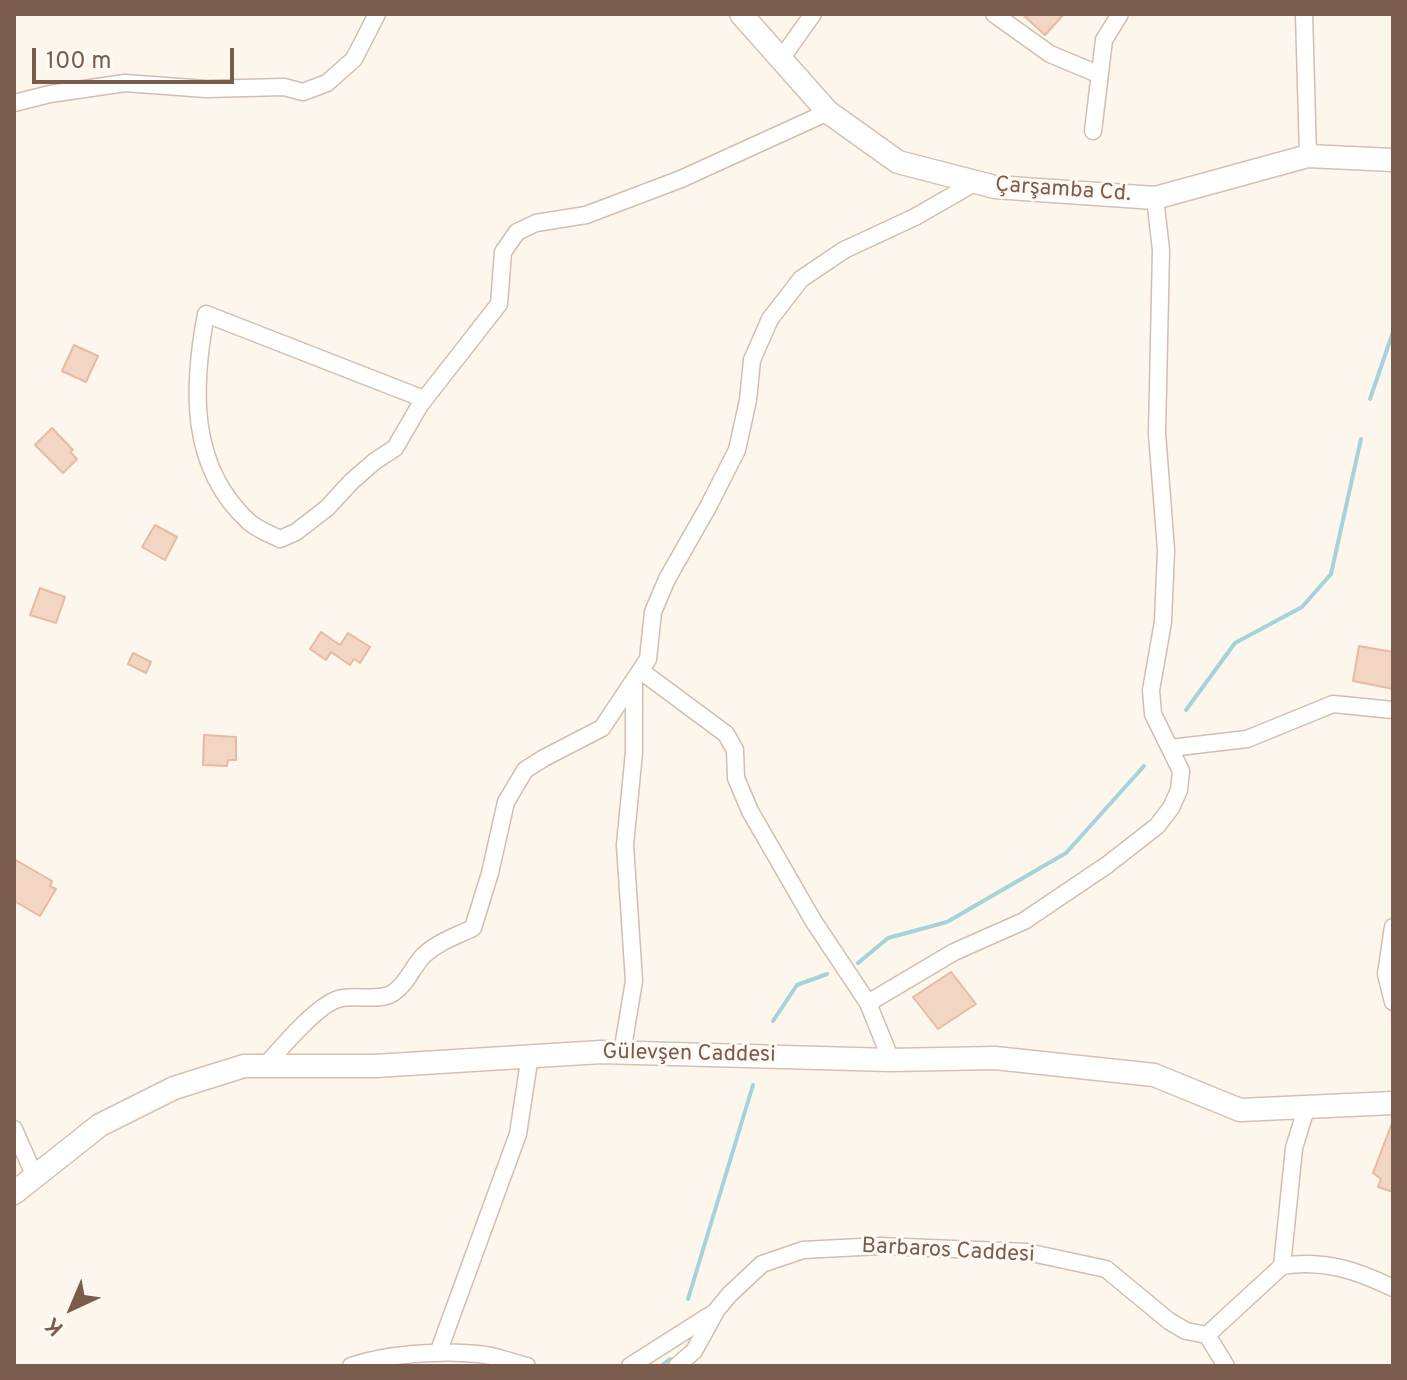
<!DOCTYPE html>
<html>
<head>
<meta charset="utf-8">
<style>
  body { margin:0 }
  #map { position:relative; width:1407px; height:1380px; overflow:hidden; background:#fdf6ec; font-family:Overpass,sans-serif }
  canvas { display:block }
  .frame { position:absolute; inset:0; border:16px solid #7a5c4d; pointer-events:none }
  .north { position:absolute; left:32px; top:1268px; width:80px; height:80px; -webkit-text-stroke:6px #fffaf3; paint-order:stroke; rotate:224deg; font-size:22px; font-weight:700; line-height:32px; text-align:center; color:#7a5c4d }
  .north::after { content:''; display:block; margin:auto; width:28px; height:36px; background:#7a5c4d; clip-path:polygon(50% 0,100% 100%,50% 72%,0 100%) }
  .scale { position:absolute; left:32px; top:48px; width:202px; height:36px; box-sizing:border-box; border:4px solid #7a5c4d; border-top:0; padding-left:10px; font-size:24px; line-height:28px; white-space:nowrap; color:#7a5c4d; -webkit-text-stroke:6px #fffaf3; paint-order:stroke }
</style>
</head>
<body>
<div id="map">
<canvas width="1407" height="1380"></canvas>
<div class="frame"></div>
<div class="north">K</div>
<div class="scale">100 m</div>
</div>
<script>
const c = document.querySelector('canvas').getContext('2d');
c.lineJoin = 'round';
function stroke(path, color, width, dash) { c.strokeStyle = color; c.lineWidth = width; c.lineCap = dash ? 'butt' : 'round'; c.setLineDash(dash || []); c.stroke(path); }
function fill(path, color) { c.fillStyle = color; c.fill(path, 'evenodd'); }
function write(font, color, halo, rows, align = 'center') {
  c.font = font + ' Overpass,sans-serif'; c.lineWidth = 6; c.setLineDash([]); c.textBaseline = 'middle'; c.strokeStyle = halo; c.fillStyle = color; for (const [text, x, y, turn = 0] of rows) {
    c.save(); c.translate(x, y); c.rotate((+turn || 0) * Math.PI / 180); c.textAlign = isNaN(turn) ? turn : align; if (halo) c.strokeText(text, 0, 0); c.fillText(text, 0, 0); c.restore();
  }
}
const stream = new Path2D(`
  M1370,399L1393,332
  M1186,710L1235,643L1302,607L1331,574L1361,439
  M858,963L888,938L947,922L1066,853L1144,766
  M773,1021L797,985L827,974
  M688,1299L753,1085
  M661,1366L670,1359`);
const building = new Path2D(`
  M1022,14H1064L1045,35Z
  M74,345L98,356L86,382L62,371Z
  M52,428L73,450L70,452L77,459L63,473L35,445Z
  M155,525L177,537L165,560L142,547Z
  M40,588L65,597L56,623L30,615Z
  M321,632L340,645L348,633L370,647L360,663L354,659L350,665L331,652L326,660L310,649Z
  M1359,646L1393,652V689L1353,681Z
  M133,653L151,662L146,673L128,664Z
  M204,735L236,737V760H228L227,766L203,765Z
  M14,859L52,881L50,886L56,889L40,916L14,901Z
  M951,972L976,1004L938,1029L913,997Z
  M1392,1123H1393V1192L1378,1187L1381,1179L1373,1173Z`);
const street = new Path2D(`
  M994,14L1050,54L1098,74
  M1304,14L1308,156
  M781,59L813,14
  M14,103L50,94L125,83L206,89L284,87L303,92L327,83L354,59L377,14
  M1093,131L1104,40L1120,14
  M424,399L206,314C192,388 189,466 248,521C256,529 270,534 280,539L296,532L327,508L351,482L375,461L395,448L420,405L499,304L503,252L517,232L536,223L586,215L681,179L828,112
  M641,671L726,734L735,750L736,778L750,811L814,922L868,1003L891,1060
  M1170,748L1247,739L1333,704L1393,710
  M1393,927L1386,974L1393,1002
  M868,1003L954,952L1024,921L1107,865L1157,826L1171,808L1179,790L1181,771L1153,714L1151,690L1163,622L1166,550L1157,433L1161,250L1155,198
  M622,1053L634,981L625,845L634,752V685
  M265,1066C281,1048 316,1006 338,999C354,994 379,1002 393,993C408,983 412,967 424,955C438,942 456,936 473,928L490,873L506,802L525,770L544,758L602,728L648,659L653,612L667,579L708,507L737,450L748,400L752,360L770,319L801,279L844,250L915,217L976,182
  M14,1129L35,1177
  M1282,1266L1294,1148L1306,1109
  M1207,1335L1226,1366
  M438,1353L518,1134L530,1055
  M351,1366C386,1354 440,1350 478,1354C494,1355 511,1362 527,1366
  M630,1366L715,1312L729,1295L762,1264L803,1250L880,1246L1027,1252L1106,1269L1169,1321L1186,1331L1207,1335L1282,1266C1323,1259 1356,1270 1393,1288
  M677,1366L694,1351L715,1313`);
const secondary = new Path2D(`
  M741,14L828,112L898,162L995,187L1155,198L1308,156L1393,160
  M14,1193L100,1125L174,1088L244,1066H375L601,1052L891,1060L995,1058L1154,1075L1240,1110L1393,1103`);
const streetNames = [
  ["Çarşamba Cd.",1063,191,4],
  ["Gülevşen Caddesi",689,1055,1],
  ["Barbaros Caddesi",948,1252,3]
];
stroke(stream, '#a5d3da', 4);
fill(building, '#f3d5c3');
stroke(building, '#e6bba3', 2);
stroke(street, '#d1beb0', 19);
stroke(secondary, '#d6c0b0', 25);
stroke(street, '#fff', 16);
stroke(secondary, '#fff', 22);
write('22px', '#7a5c4d', '#fffaf3', streetNames);
</script>
</body>
</html>
